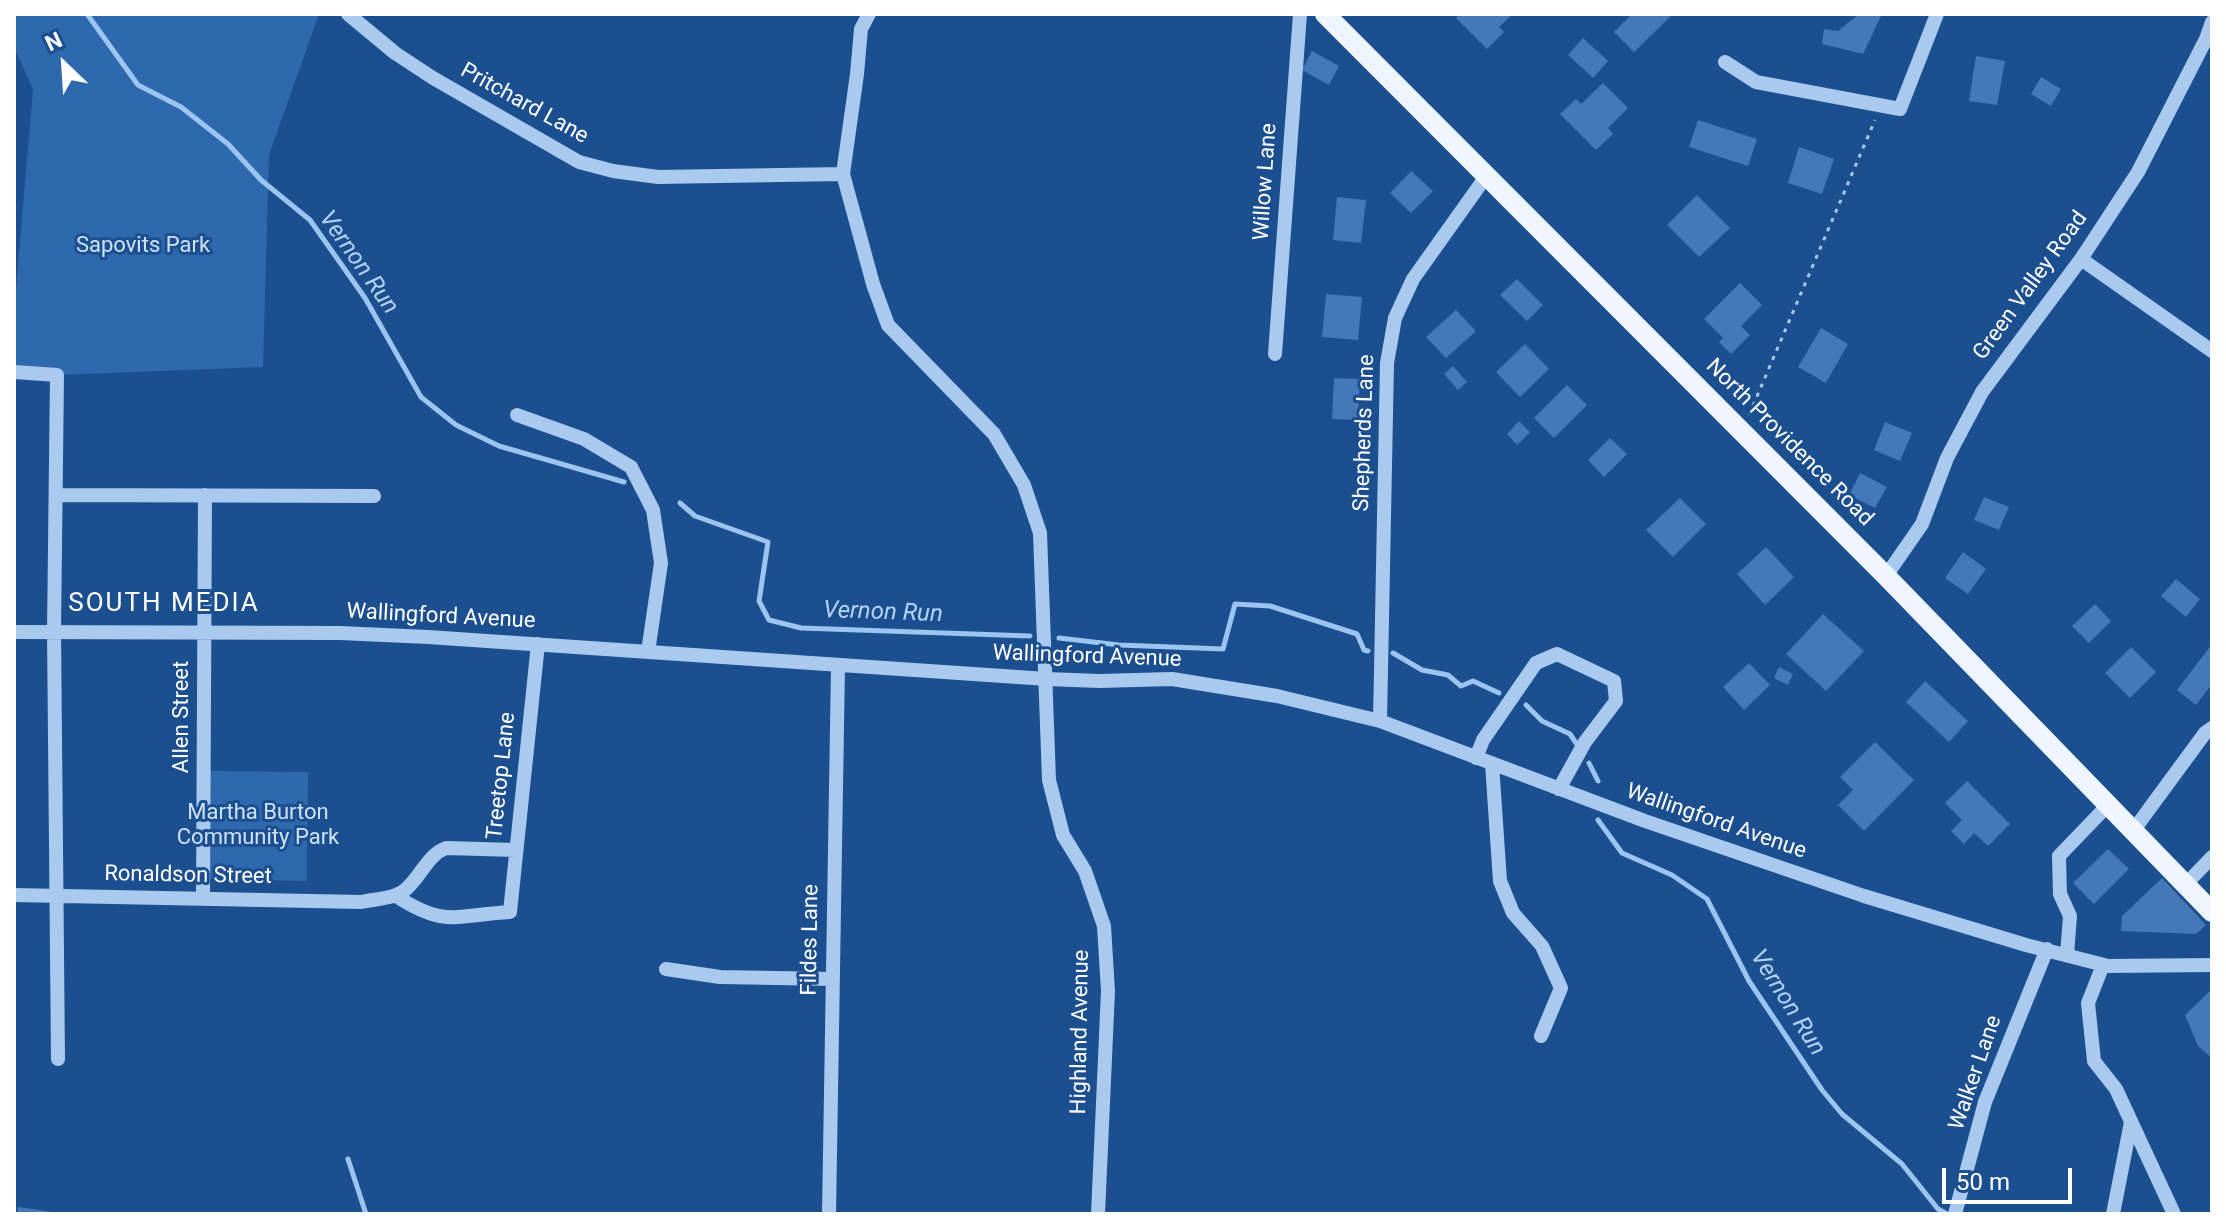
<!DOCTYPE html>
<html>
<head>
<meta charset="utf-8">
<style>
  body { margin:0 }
  #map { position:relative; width:2226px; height:1228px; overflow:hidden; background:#1b4f8f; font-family:Roboto,sans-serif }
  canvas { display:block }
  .frame { position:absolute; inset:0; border:16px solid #fff; pointer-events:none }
  .north { position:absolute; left:24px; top:24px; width:80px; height:80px; -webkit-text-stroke:6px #1b4f8f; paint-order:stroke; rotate:335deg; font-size:22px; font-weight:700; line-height:32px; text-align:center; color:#fff }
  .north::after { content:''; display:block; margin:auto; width:28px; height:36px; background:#fff; clip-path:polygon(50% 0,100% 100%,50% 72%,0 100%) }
  .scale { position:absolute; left:1942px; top:1168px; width:130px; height:36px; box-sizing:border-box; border:4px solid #fff; border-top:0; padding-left:10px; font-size:24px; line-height:28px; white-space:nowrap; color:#fff; -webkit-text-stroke:6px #1b4f8f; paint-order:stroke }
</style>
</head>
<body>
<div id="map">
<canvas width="2226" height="1228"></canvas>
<div class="frame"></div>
<div class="north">N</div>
<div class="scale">50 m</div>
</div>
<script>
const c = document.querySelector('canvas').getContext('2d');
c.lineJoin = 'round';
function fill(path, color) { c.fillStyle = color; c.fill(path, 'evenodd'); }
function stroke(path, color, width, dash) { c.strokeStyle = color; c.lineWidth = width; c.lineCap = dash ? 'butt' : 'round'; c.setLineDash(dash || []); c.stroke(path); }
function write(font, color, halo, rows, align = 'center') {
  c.font = font + ' Roboto,sans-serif'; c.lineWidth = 6; c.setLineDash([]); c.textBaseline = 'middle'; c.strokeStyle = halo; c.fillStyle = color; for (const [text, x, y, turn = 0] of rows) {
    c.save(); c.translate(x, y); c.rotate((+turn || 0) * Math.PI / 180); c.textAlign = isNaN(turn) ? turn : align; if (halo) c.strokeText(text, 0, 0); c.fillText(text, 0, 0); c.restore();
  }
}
const green = new Path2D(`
  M14,14H319L269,155L263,367L57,375L14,372V312L33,89L14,48Z
  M210,771L308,772L307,881L208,879Z`);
const stream = new Path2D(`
  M87,14L138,85L181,107L228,144L261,180L310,220L365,298L421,397L456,425L499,446L624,482
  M680,503L695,516L768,542L759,601L769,620L801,628L1030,636
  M1059,638L1119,645L1223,649L1235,604L1270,606L1357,634L1364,650L1368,651
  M1393,653L1422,670L1448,675L1461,686L1473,681L1499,693
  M1526,705L1542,721L1570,734L1578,746
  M1589,763L1598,781
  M1598,820L1622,853L1672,875L1707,899L1749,981L1822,1090L1842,1114L1902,1164L1938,1209L1947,1214
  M348,1159L366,1214`);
const building = new Path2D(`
  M1460,14H1513L1499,27L1504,32L1487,49L1456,18Z
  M1632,14H1673L1634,52L1614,32Z
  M1859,14H1882L1863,54L1822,44L1824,29L1838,31Z
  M1583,38L1608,61L1593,78L1568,55Z
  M1312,51L1339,66L1329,85L1302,70Z
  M1976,56L2005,61L1997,105L1969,101Z
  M2041,77L2061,89L2051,106L2031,94Z
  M1603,83L1628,108L1608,128L1613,134L1596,150L1560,114L1576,99L1581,104Z
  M1698,120L1757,139L1748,166L1689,147Z
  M1799,147L1834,159L1822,194L1788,183Z
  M1411,171L1433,191L1411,213L1390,193Z
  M1697,195L1730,228L1699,257L1667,225Z
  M1337,197L1366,200L1361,243L1333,240Z
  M1517,279L1543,305L1527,321L1500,295Z
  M1740,283L1762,305L1741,326L1750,335L1731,354L1719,342L1723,338L1704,319Z
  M1326,294L1362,297L1358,340L1322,337Z
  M1456,310L1476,331L1446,358L1426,337Z
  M1821,328L1848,344L1826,383L1798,367Z
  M1525,344L1549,369L1520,397L1496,372Z
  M1453,366L1467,382L1458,390L1444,374Z
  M1334,378L1360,379L1358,420L1332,419Z
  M1567,385L1587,405L1554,438L1534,418Z
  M1519,421L1530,432L1517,445L1507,434Z
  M1885,422L1912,433L1900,461L1874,450Z
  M1610,438L1627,454L1604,477L1588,460Z
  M1860,473L1887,487L1875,508L1849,495Z
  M1984,497L2009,507L1999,530L1974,520Z
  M1680,498L1706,524L1673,557L1646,530Z
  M1766,547L1794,577L1765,605L1737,574Z
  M1963,552L1986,569L1968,594L1945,578Z
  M2176,579L2200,599L2186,617L2161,596Z
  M2095,604L2111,621L2089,643L2072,626Z
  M1823,614L1864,651L1826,691L1786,654Z
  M2212,644V684L2196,705L2177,690Z
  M2131,647L2156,672L2130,698L2105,673Z
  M1749,663L1770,685L1744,710L1723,687Z
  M1779,667L1793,674L1788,685L1774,678Z
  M1925,681L1968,721L1949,742L1906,702Z
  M1875,742L1914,780L1864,831L1838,805L1853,790L1840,777Z
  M1967,781L2010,824L1988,846L1974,833L1964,844L1951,831L1962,820L1945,803Z
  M2108,849L2129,869L2094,904L2073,883Z
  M2162,878L2206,925L2196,934L2121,931L2122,916Z
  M2212,989V1058L2198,1046L2185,1015Z
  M18,1207L53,1212V1214H17Z`);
const path = new Path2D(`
  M1749,415L1875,120`);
const minor = new Path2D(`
  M348,14L395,53L433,78L579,162L613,171L658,177L843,174
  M869,14L861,29L857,74L843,174L873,284L888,325L994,434L1024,485L1040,533L1049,780L1063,835L1085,871L1104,926L1108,991L1098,1214
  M1725,62L1756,82L1900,109L1937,14
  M2081,259L2212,351
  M1275,354L1300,14
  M14,372L57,375L54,632L58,1059
  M517,415L584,439L631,467L653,510L661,563L648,652
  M56,495L374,496
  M1886,576L1922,524L1947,458L1982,392L2081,259L2138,172L2206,39L2212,22
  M14,632L340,633L428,637L1047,679L1099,681L1172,679L1277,696L1380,721L1645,821L1864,896L2026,945L2108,966L2212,965
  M1380,721L1387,363L1395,318L1413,279L1487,175
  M1476,758L1483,740L1536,663L1557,654L1614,681L1616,701L1585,742L1559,789
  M1492,764L1500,881L1513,913L1542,946L1561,988L1541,1036
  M2133,831L2205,733L2212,728
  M2185,885L2212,857
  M14,895L361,902C375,899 394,899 405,890C421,877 427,855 446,848L516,850
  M396,896C445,928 456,915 510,912L538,644
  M203,898L205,495
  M2067,955L2070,916L2060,894L2059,856L2108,805
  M2103,965L2088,1003L2094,1061L2116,1089L2174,1214
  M666,969L720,977L832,979
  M829,1214L838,666
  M1955,1214L1985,1102L2047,949
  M2113,1214L2131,1122`);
const major = new Path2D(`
  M1325,14L1886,576L2212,912`);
const streetNames = [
  ["Pritchard Lane",524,104,29],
  ["Willow Lane",1266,182,-86],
  ["Green Valley Road",2031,286,-54],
  ["Shepherds Lane",1365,433,-88],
  ["North Providence Road",1789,443,45],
  ["Wallingford Avenue",441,617,3],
  ["Wallingford Avenue",1087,657,2],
  ["Allen Street",182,717,-90],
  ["Treetop Lane",502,776,-84],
  ["Wallingford Avenue",1716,822,19],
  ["Ronaldson Street",188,876,1],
  ["Fildes Lane",811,940,-89],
  ["Highland Avenue",1081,1032,-89],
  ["Walker Lane",1976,1073,-71]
];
const parkNames = [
  ["Sapovits Park",143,246],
  ["Martha Burton",258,813],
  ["Community Park",258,838]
];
const waterNames = [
  ["Vernon Run",358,263,55],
  ["Vernon Run",883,613,2],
  ["Vernon Run",1787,1003,58]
];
const quarterNames = [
  ["SOUTH MEDIA",164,604]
];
fill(green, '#2e69ad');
stroke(stream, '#9cc4f0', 5);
fill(building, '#4478b7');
stroke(path, '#a9c9ee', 3, [4, 6]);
stroke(minor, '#a9c9ee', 14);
stroke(major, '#f0f6ff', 20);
write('22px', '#fff', '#1b4f8f', streetNames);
write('22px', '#cfe3fa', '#1b4f8f', parkNames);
write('italic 24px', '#b5d3f5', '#1b4f8f', waterNames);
c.letterSpacing = '2px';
write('26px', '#fff', '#1b4f8f', quarterNames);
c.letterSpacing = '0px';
</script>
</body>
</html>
